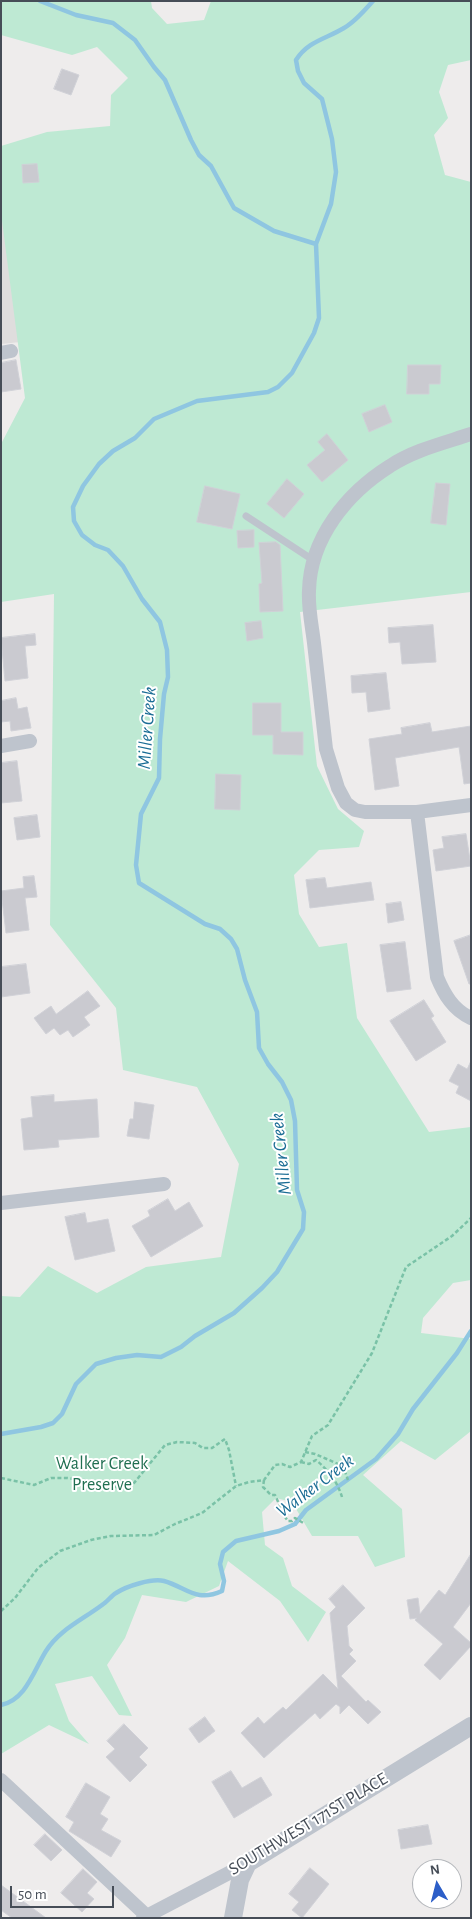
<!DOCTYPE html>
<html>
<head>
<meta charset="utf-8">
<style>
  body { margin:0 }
  #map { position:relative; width:472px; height:1919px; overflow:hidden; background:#eeecec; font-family:"Alegreya Sans",sans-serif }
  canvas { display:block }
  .frame { position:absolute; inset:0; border:2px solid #464d57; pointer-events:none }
  .north { position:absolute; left:412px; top:1859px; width:50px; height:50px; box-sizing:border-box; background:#fff; border:1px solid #b5b8bc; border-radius:50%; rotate:352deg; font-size:14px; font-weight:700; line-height:20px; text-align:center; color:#464d57 }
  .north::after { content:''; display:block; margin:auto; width:18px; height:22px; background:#2c5ec8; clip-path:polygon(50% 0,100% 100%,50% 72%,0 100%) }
  .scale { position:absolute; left:10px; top:1886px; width:104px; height:22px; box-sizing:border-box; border:2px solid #464d57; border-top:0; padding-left:6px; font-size:15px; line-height:18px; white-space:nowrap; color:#464d57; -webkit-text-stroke:4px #fff; paint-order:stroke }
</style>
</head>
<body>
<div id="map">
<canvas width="472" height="1919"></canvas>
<div class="frame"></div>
<div class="north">N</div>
<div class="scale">50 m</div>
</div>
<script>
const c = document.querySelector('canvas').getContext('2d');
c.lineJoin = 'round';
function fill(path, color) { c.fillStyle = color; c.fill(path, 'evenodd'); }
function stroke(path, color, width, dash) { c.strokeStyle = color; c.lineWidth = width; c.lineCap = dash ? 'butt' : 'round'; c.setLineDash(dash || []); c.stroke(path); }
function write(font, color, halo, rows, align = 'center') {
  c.font = font + ' "Alegreya Sans",sans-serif'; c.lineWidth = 4; c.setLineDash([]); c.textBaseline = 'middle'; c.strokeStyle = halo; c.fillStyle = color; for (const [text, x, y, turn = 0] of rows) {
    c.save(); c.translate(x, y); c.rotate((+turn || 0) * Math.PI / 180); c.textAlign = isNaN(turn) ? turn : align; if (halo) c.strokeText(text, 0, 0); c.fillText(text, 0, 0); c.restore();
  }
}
const education = new Path2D(`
  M1,140L30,341L1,344Z`);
const green = new Path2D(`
  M1,1H151L152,8L167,24L204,20L211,1H471V60L448,65L439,92L448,118L434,135L445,175L471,182V592L300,612L317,766L338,809L364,831L359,847L319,850L294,875L299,914L319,947L347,943L357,1018L429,1132L471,1127V1280L453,1283L423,1318L421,1333L471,1339V1431L435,1460L401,1441L363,1475L402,1509L405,1557L375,1567L358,1536H312L292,1502L276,1498L262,1512L265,1545L283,1558L292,1586L326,1612L308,1642L280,1601L228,1561L219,1586L186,1602L142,1595L125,1638L107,1665L132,1716L119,1715L92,1676L55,1684L69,1721L89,1744L49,1725L1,1754V1296L20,1297L48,1266L97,1293L146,1267L221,1257L239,1164L197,1087L123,1070L116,1008L50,925L54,594L1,602V444L25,398L1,213V146L47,132L110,126L111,95L128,78L97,47L72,55L1,35Z`);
const stream = new Path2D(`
  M40,1L76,15L113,23L135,40L154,67L165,80L191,140L199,155L211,166L234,208L274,231L316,244
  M1,1434L41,1427L53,1423L62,1414L76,1384L96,1364L116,1358L137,1355L161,1357L181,1347L195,1336L234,1313L262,1288L277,1272L303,1229L304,1212L297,1190L295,1121L291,1100L282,1082L268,1064L259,1048L257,1012L245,980L237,949L231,939L220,929L205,924L139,883L136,865L141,814L159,778L160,739L164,694L168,677L167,650L160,622L142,599L123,566L108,550L95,545L82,535L74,521L73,507L83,486L99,464L113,451L135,438L154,419L197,401L268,392L278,387L292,373L314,333L319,318L316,244L331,204L336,172L332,139L322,99L304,83L298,71L296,60C308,41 326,39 344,28C355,22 365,10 373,1
  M1,1705C26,1700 34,1670 46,1651C59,1630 82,1620 102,1605C107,1602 111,1596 116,1593C127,1586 152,1578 164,1581C186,1587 196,1603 222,1591L224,1581L220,1564L223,1552L236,1541L279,1531L295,1524L306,1510L376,1459L398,1434L413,1409L457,1353L471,1331`);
const building = new Path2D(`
  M62,69L79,75L71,95L54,89Z
  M37,164L39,182L23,183L22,165Z
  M16,360L21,389L1,392V363Z
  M408,365H441L440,384H429V394H407Z
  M385,405L392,422L369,432L362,414Z
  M327,434L348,460L322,482L307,465L325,450L318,442Z
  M287,479L304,494L284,518L267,504Z
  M436,483L450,484L446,525L431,523Z
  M205,486L240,494L232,529L197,522Z
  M254,530V547L238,548L237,531Z
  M276,542L280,545L283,611L260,612L259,584L262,583L259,543Z
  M261,621L263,638L247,641L245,623Z
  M433,625L436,662L402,664L400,642L389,643L388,628Z
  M35,634L36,645L25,646L28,678L5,681L1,638Z
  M386,673L390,709L368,712L366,692L352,693L351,676Z
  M16,698L18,709L27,707L31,728L11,731L10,721L1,722V701Z
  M253,703H281V732H303V755L273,754V735H253Z
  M430,723L432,732L471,726V783L464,784L459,747L395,758L399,786L375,790L369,739L402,734L401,728Z
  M17,761L22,801L1,803V763Z
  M216,774L241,775L240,810L215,809Z
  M37,815L40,837L17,840L14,818Z
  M466,834L471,866L436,871L433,850L444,848L442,837Z
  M34,876L37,897L25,898L29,930L6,933L1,891L24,888L23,877Z
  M325,878L327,888L371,882L374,900L310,908L306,880Z
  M401,902L404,920L388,923L386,904Z
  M471,935V984H469L454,941Z
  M405,942L411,989L387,992L380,945Z
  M26,964L30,993L1,997V967Z
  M88,991L100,1006L84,1017L90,1025L73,1037L68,1030L60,1035L54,1028L46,1034L34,1018L51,1006L56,1014Z
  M424,1000L434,1016L431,1018L446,1042L416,1061L390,1021Z
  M471,1061V1101L456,1093L459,1086L449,1081L458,1064L467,1069Z
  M54,1095V1102L97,1099L99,1137L58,1140L59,1147L24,1150L21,1119L33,1117L31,1097Z
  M135,1102L154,1105L149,1139L127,1136L130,1119H133Z
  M168,1199L175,1211L189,1202L203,1226L151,1257L132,1226L150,1216L148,1211Z
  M85,1213L87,1223L108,1219L115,1251L75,1260L65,1217Z
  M471,1554V1603L453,1627L471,1643V1646L440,1680L424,1665L443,1644L415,1620L417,1618L410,1619L407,1600L418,1598L420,1614L439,1590L445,1595Z
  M343,1585L365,1608L347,1626L349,1646L353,1650L349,1654L356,1661L341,1676L366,1702L368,1700L381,1712L368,1724L349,1705L340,1714V1707L336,1704L320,1719L315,1713L264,1758L241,1733L258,1717L264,1724L283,1707L286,1710L323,1674L338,1689L330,1613L336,1607L329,1599Z
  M205,1717L215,1731L199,1743L189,1729Z
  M124,1724L148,1748L139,1757L147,1765L130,1782L106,1757L115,1749L107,1741Z
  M231,1771L242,1788L261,1777L272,1795L234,1818L212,1782Z
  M86,1783L110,1797L100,1814L108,1819L101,1830L121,1841L111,1857L69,1831L74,1822L66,1817Z
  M428,1825L432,1844L401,1849L398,1830Z
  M45,1834L62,1850L51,1861L34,1845Z
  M310,1868L329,1884L302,1918L292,1910L299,1902L289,1894Z
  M83,1869L97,1882L87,1893L94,1899L82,1912L61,1893Z
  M1,1885L46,1918H12L1,1910Z`);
const path = new Path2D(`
  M305,1452L315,1454L343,1466L348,1480
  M301,1462L309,1464L316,1460C329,1471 337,1481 342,1497
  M1,1478L34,1485L51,1478H67L91,1481L120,1488L128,1487L134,1483L165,1445L177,1442L195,1443L203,1448H212L225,1439L229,1450L236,1486
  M264,1480L263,1487L271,1495H275C279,1503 283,1515 288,1521H292L295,1518L305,1524
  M1,1611L15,1598L38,1568L60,1551L91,1540L111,1536L154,1535L175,1524L202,1513L236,1486L249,1482L264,1480L275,1465L282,1464L290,1467L301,1462L312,1436L328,1425L372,1353L406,1267L452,1236L471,1218`);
const service = new Path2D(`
  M246,516L313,560`);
const minor = new Path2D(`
  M1,353L11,351
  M471,434C444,443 414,450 390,466C347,493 310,538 309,591C308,608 312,626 314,643C318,679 322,714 326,749L338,788L346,803L355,810L365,812H417L471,805
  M1,746L30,741
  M417,812L437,977C444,994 453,1010 471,1018
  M1,1203L164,1184
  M1,1780L147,1916
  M143,1918L248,1863`);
const tertiary = new Path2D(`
  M233,1918L240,1880L248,1863L471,1726`);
const parkNames = [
  ["Walker Creek",102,1464],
  ["Preserve",102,1485]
];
const streetNames = [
  ["SOUTHWEST 171ST PLACE",308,1824,-31]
];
const waterNames = [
  ["Miller Creek",147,728,-86],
  ["Miller Creek",281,1154,-96],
  ["Walker Creek",315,1486,-37]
];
fill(education, '#dfdddd');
fill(green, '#bee9d3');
stroke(stream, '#8fc6e1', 4.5);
fill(building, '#cacad0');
stroke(building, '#d0d1d7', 1);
stroke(path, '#7ac2a7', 2.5, [4, 2.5]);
stroke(service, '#bec4cd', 7);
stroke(minor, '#bec4cd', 14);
stroke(tertiary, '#bec4cd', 18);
write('18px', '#206f51', '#fff', parkNames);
write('18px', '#464d57', '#fff', streetNames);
write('italic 19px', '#1b6d95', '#fff', waterNames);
</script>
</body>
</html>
